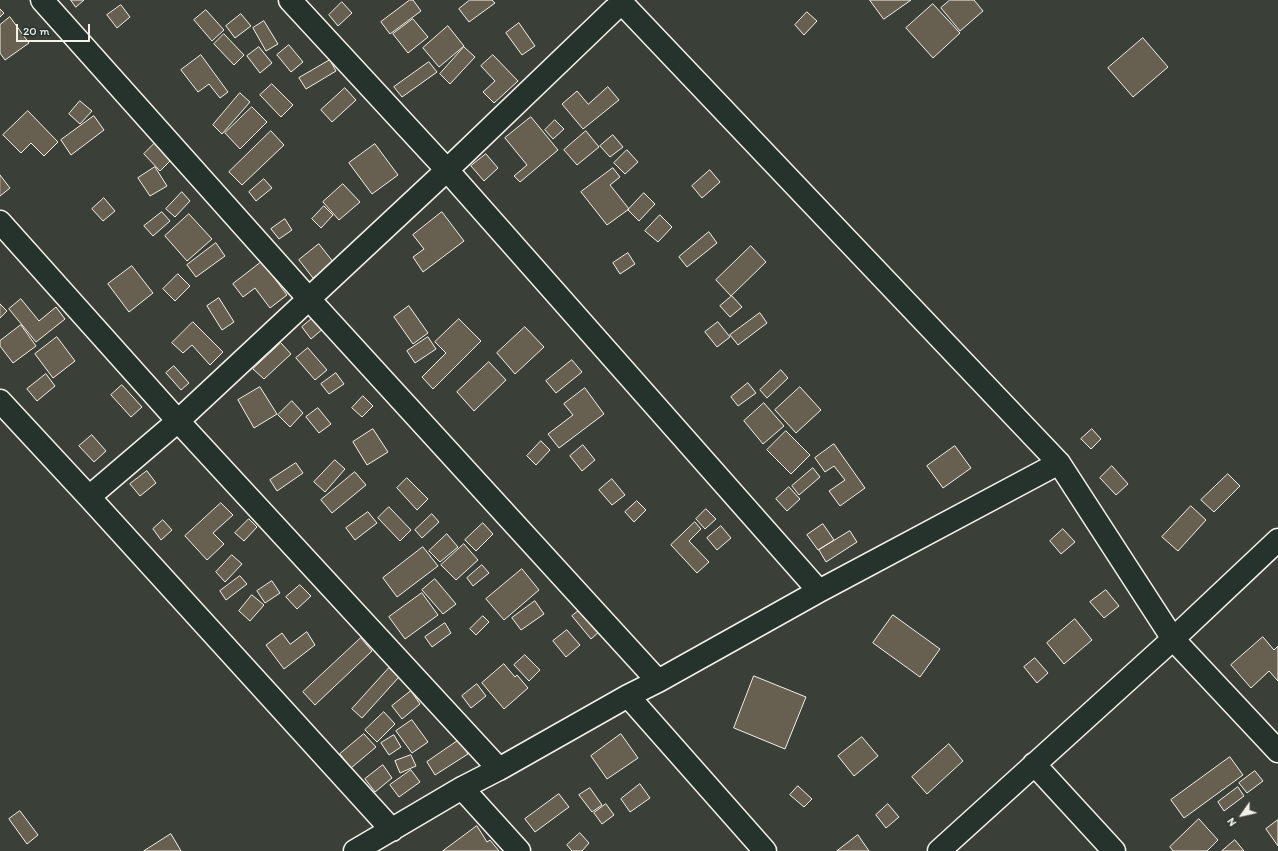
<!DOCTYPE html>
<html>
<head>
<meta charset="utf-8">
<style>
  body { margin:0 }
  #map { position:relative; width:1278px; height:851px; overflow:hidden; background:#3a4038; font-family:Itim,sans-serif }
  canvas { display:block }
  .north { position:absolute; left:1222px; top:795px; width:40px; height:40px; -webkit-text-stroke:3px #26332d; paint-order:stroke; rotate:236deg; font-size:11px; font-weight:700; line-height:16px; text-align:center; color:#f4f1e8 }
  .north::after { content:''; display:block; margin:auto; width:14px; height:18px; background:#f4f1e8; clip-path:polygon(50% 0,100% 100%,50% 72%,0 100%) }
  .scale { position:absolute; left:16px; top:24px; width:74px; height:18px; box-sizing:border-box; border:2px solid #f4f1e8; border-top:0; padding-left:5px; font-size:12px; line-height:14px; white-space:nowrap; color:#f4f1e8; -webkit-text-stroke:3px #26332d; paint-order:stroke }
</style>
</head>
<body>
<div id="map">
<canvas width="1278" height="851"></canvas>
<div class="north">N</div>
<div class="scale">20 m</div>
</div>
<script>
const c = document.querySelector('canvas').getContext('2d');
c.lineJoin = 'round';
function fill(path, color) { c.fillStyle = color; c.fill(path, 'evenodd'); }
function stroke(path, color, width, dash) { c.strokeStyle = color; c.lineWidth = width; c.lineCap = dash ? 'butt' : 'round'; c.setLineDash(dash || []); c.stroke(path); }
const building = new Path2D(`
  M71,0H84L76,7Z
  M410,0H413L421,11L390,34L381,22Z
  M470,0H492L495,3L469,22L459,9Z
  M870,0H911L884,19Z
  M950,0H974L983,11L960,31L941,8Z
  M342,2L352,13L338,26L329,15Z
  M933,4L960,33L933,58L906,28Z
  M121,5L130,17L117,28L107,15Z
  M0,9L4,13L0,17Z
  M206,10L224,30L212,41L194,20Z
  M807,12L817,21L804,35L795,25Z
  M241,14L251,26L235,38L226,26Z
  M10,17L29,43L5,60L0,53V25Z
  M413,19L428,37L408,53L393,34Z
  M264,21L278,44L266,51L253,28Z
  M519,23L535,46L522,55L506,33Z
  M448,26L464,46L439,67L423,48Z
  M224,34L244,55L234,65L214,44Z
  M1143,38L1168,67L1133,97L1108,68Z
  M289,45L303,62L291,72L277,55Z
  M259,47L272,63L260,73L247,56Z
  M464,47L475,57L450,84L440,74Z
  M201,55L228,92L220,98L209,84L198,92L181,70Z
  M493,55L518,81L494,103L483,92L495,81L481,66Z
  M330,60L336,71L306,89L299,78Z
  M429,62L437,72L402,97L394,87Z
  M272,84L293,105L281,117L260,95Z
  M608,87L619,100L583,129L562,104L577,91L588,104Z
  M345,88L356,100L332,122L321,110Z
  M240,93L250,102L222,134L213,125Z
  M80,101L92,111L80,124L69,114Z
  M252,107L267,122L240,149L225,133Z
  M28,111L58,142L44,156L31,143L21,153L3,135Z
  M94,116L104,130L71,155L61,140Z
  M531,117L558,150L520,182L514,176L527,165L505,138Z
  M555,120L564,129L553,139L545,130Z
  M271,131L284,145L242,185L229,172Z
  M586,131L599,147L577,165L564,150Z
  M613,135L623,147L610,157L600,146Z
  M155,143L171,160L160,171L144,154Z
  M375,144L398,175L372,194L349,163Z
  M627,150L638,162L625,174L614,163Z
  M486,154L498,168L484,181L471,166Z
  M155,167L167,186L150,196L138,178Z
  M613,168L620,177L610,185L629,209L607,225L581,192Z
  M710,170L720,182L702,198L692,186Z
  M0,175L10,188L0,196Z
  M264,179L272,188L256,201L249,192Z
  M343,184L360,202L339,220L323,202Z
  M182,192L190,201L175,217L166,209Z
  M644,193L655,204L639,221L628,210Z
  M104,198L115,211L103,221L92,209Z
  M324,206L333,215L321,228L312,219Z
  M162,212L170,221L153,236L144,226Z
  M442,212L464,241L423,272L413,257L424,249L413,235Z
  M189,214L212,239L187,261L165,236Z
  M660,215L672,227L658,242L645,231Z
  M285,219L292,230L279,239L271,229Z
  M709,232L717,243L687,267L679,257Z
  M216,243L225,256L196,277L187,265Z
  M319,244L334,263L313,278L299,260Z
  M751,246L766,262L731,296L716,280Z
  M628,253L635,264L620,274L613,263Z
  M264,260L274,274L272,275L287,295L270,308L255,288L243,297L233,284Z
  M132,266L153,293L129,312L108,284Z
  M178,274L190,286L175,301L163,289Z
  M732,296L742,307L730,317L720,306Z
  M219,298L234,322L222,330L207,306Z
  M21,299L39,321L56,307L65,319L36,342L9,309Z
  M0,304L7,311L0,318Z
  M409,306L428,333L413,344L394,317Z
  M760,313L767,323L738,345L730,335Z
  M315,316L325,327L311,339L302,327Z
  M459,319L481,341L433,389L422,377L446,353L435,342Z
  M193,322L223,352L210,365L192,345L183,353L172,343Z
  M718,322L730,337L717,347L705,332Z
  M21,325L36,346L13,363L0,346V341Z
  M525,327L544,347L515,374L497,353Z
  M57,337L75,361L53,378L35,354Z
  M428,337L436,349L415,363L407,351Z
  M281,343L291,354L264,379L253,369Z
  M308,348L327,370L315,380L296,358Z
  M572,360L582,372L556,393L546,381Z
  M489,362L506,380L474,411L457,392Z
  M174,366L189,383L181,390L166,373Z
  M781,370L788,378L767,398L760,390Z
  M336,373L344,384L329,394L321,384Z
  M46,374L55,386L37,401L27,389Z
  M748,383L756,393L738,406L731,397Z
  M122,385L142,407L131,417L111,395Z
  M260,387L277,414L254,428L238,400Z
  M800,387L821,410L796,433L775,410Z
  M585,388L604,414L559,448L548,434L573,415L564,404Z
  M363,396L373,406L362,417L352,408Z
  M292,401L303,413L290,427L278,415Z
  M764,403L784,426L763,444L744,421Z
  M318,408L331,424L319,433L306,417Z
  M373,429L388,452L367,465L353,442Z
  M1092,429L1101,439L1091,449L1081,439Z
  M786,431L810,455L791,474L767,450Z
  M92,435L106,451L94,462L79,446Z
  M541,441L550,450L536,465L527,456Z
  M834,444L865,488L840,506L829,491L845,480L834,466L825,472L815,458Z
  M583,445L595,460L582,471L570,456Z
  M955,446L971,468L943,488L927,466Z
  M335,460L345,469L325,492L314,482Z
  M296,463L303,473L277,491L270,480Z
  M1112,466L1128,484L1116,495L1100,478Z
  M813,468L820,477L799,495L792,486Z
  M147,471L156,483L140,496L130,484Z
  M355,472L366,485L332,513L321,500Z
  M1228,474L1240,486L1214,512L1201,500Z
  M407,478L428,499L417,510L397,488Z
  M612,479L625,495L612,505L599,490Z
  M789,487L800,499L787,511L776,499Z
  M637,501L646,510L634,522L625,512Z
  M221,503L233,515L213,533L224,544L207,560L185,536Z
  M1191,506L1206,520L1178,551L1162,537Z
  M389,507L411,530L400,541L378,518Z
  M706,509L716,519L705,529L696,519Z
  M368,512L377,523L355,540L346,528Z
  M432,514L439,522L422,538L415,530Z
  M249,519L257,527L244,541L235,533Z
  M163,520L172,530L161,540L153,529Z
  M695,522L701,529L689,541L709,562L697,573L671,545Z
  M483,523L493,534L476,551L465,540Z
  M823,524L834,540L818,550L807,535Z
  M721,526L731,538L717,550L707,538Z
  M1063,529L1075,542L1061,554L1050,541Z
  M850,531L857,542L826,562L819,550Z
  M447,534L458,547L440,562L429,551Z
  M464,544L478,560L456,580L441,565Z
  M423,547L438,566L397,597L383,578Z
  M232,555L242,564L225,582L216,572Z
  M482,565L489,573L473,586L467,578Z
  M522,569L539,590L504,620L486,599Z
  M240,576L247,584L226,600L220,591Z
  M435,579L456,604L443,614L422,590Z
  M272,581L280,593L265,603L257,591Z
  M300,585L311,596L297,609L286,597Z
  M1106,590L1119,606L1104,618L1090,602Z
  M422,593L438,615L405,639L389,617Z
  M252,595L264,605L250,621L239,611Z
  M535,601L544,614L521,630L512,618Z
  M581,609L600,631L591,639L572,616Z
  M893,615L940,649L920,677L873,643Z
  M483,616L489,622L476,635L470,629Z
  M1075,619L1092,640L1064,664L1047,643Z
  M445,623L451,633L432,647L425,637Z
  M567,630L580,645L566,657L553,641Z
  M307,632L315,645L284,669L266,645L282,633L290,644Z
  M1263,637L1274,650L1278,646V681L1269,671L1251,688L1231,665Z
  M361,638L372,651L315,705L303,692Z
  M525,655L540,670L529,681L514,665Z
  M1035,658L1048,673L1037,683L1024,667Z
  M504,664L515,677L517,675L528,688L504,709L482,683Z
  M389,668L399,677L362,718L352,709Z
  M754,676L806,697L785,749L734,728Z
  M477,684L486,696L471,708L462,696Z
  M411,691L420,704L402,719L392,706Z
  M384,712L395,724L377,742L365,730Z
  M412,720L428,742L412,753L396,731Z
  M364,734L376,747L351,768L340,754Z
  M621,734L638,758L607,779L591,756Z
  M394,735L401,747L389,755L381,743Z
  M862,737L878,756L854,776L838,756Z
  M459,740L468,754L435,775L427,762Z
  M949,744L963,761L927,794L912,777Z
  M411,755L416,766L400,773L395,761Z
  M1230,757L1243,775L1184,818L1171,800Z
  M383,765L392,778L375,792L365,779Z
  M411,770L420,782L399,797L390,785Z
  M1255,771L1263,781L1247,793L1239,783Z
  M640,784L650,798L630,812L621,799Z
  M798,786L812,799L804,807L790,795Z
  M1238,787L1244,796L1224,811L1218,802Z
  M590,788L602,805L592,812L579,795Z
  M559,794L569,807L535,832L525,819Z
  M606,804L614,815L602,824L594,813Z
  M888,804L899,817L886,828L876,815Z
  M20,811L38,835L27,844L9,819Z
  M1199,819L1218,840L1207,851H1173L1170,847Z
  M1278,820V846L1266,829Z
  M477,826L487,842L490,840L499,851H443Z
  M580,833L589,843L582,851H572L567,845Z
  M171,834L181,851H144Z
  M858,835L869,851H837Z
  M1235,840L1244,851H1222Z`);
const minor = new Path2D(`
  M42,0L309,299L658,681
  M290,0L447,170L819,591
  M619,0L1059,463L1173,639L1278,751
  M0,222L178,421L499,769
  M0,401L89,497L392,830
  M89,497L178,421L447,170L622,2
  M628,696L765,851
  M1034,764L1114,851
  M462,788L519,851
  M355,851L462,788L499,769L628,696L658,681L819,591L1059,463
  M939,851L1173,639L1278,540`);
fill(building, '#675f50');
stroke(building, '#f4f1e8', 1);
stroke(minor, '#f4f1e8', 25);
stroke(minor, '#26332d', 22);
</script>
</body>
</html>
